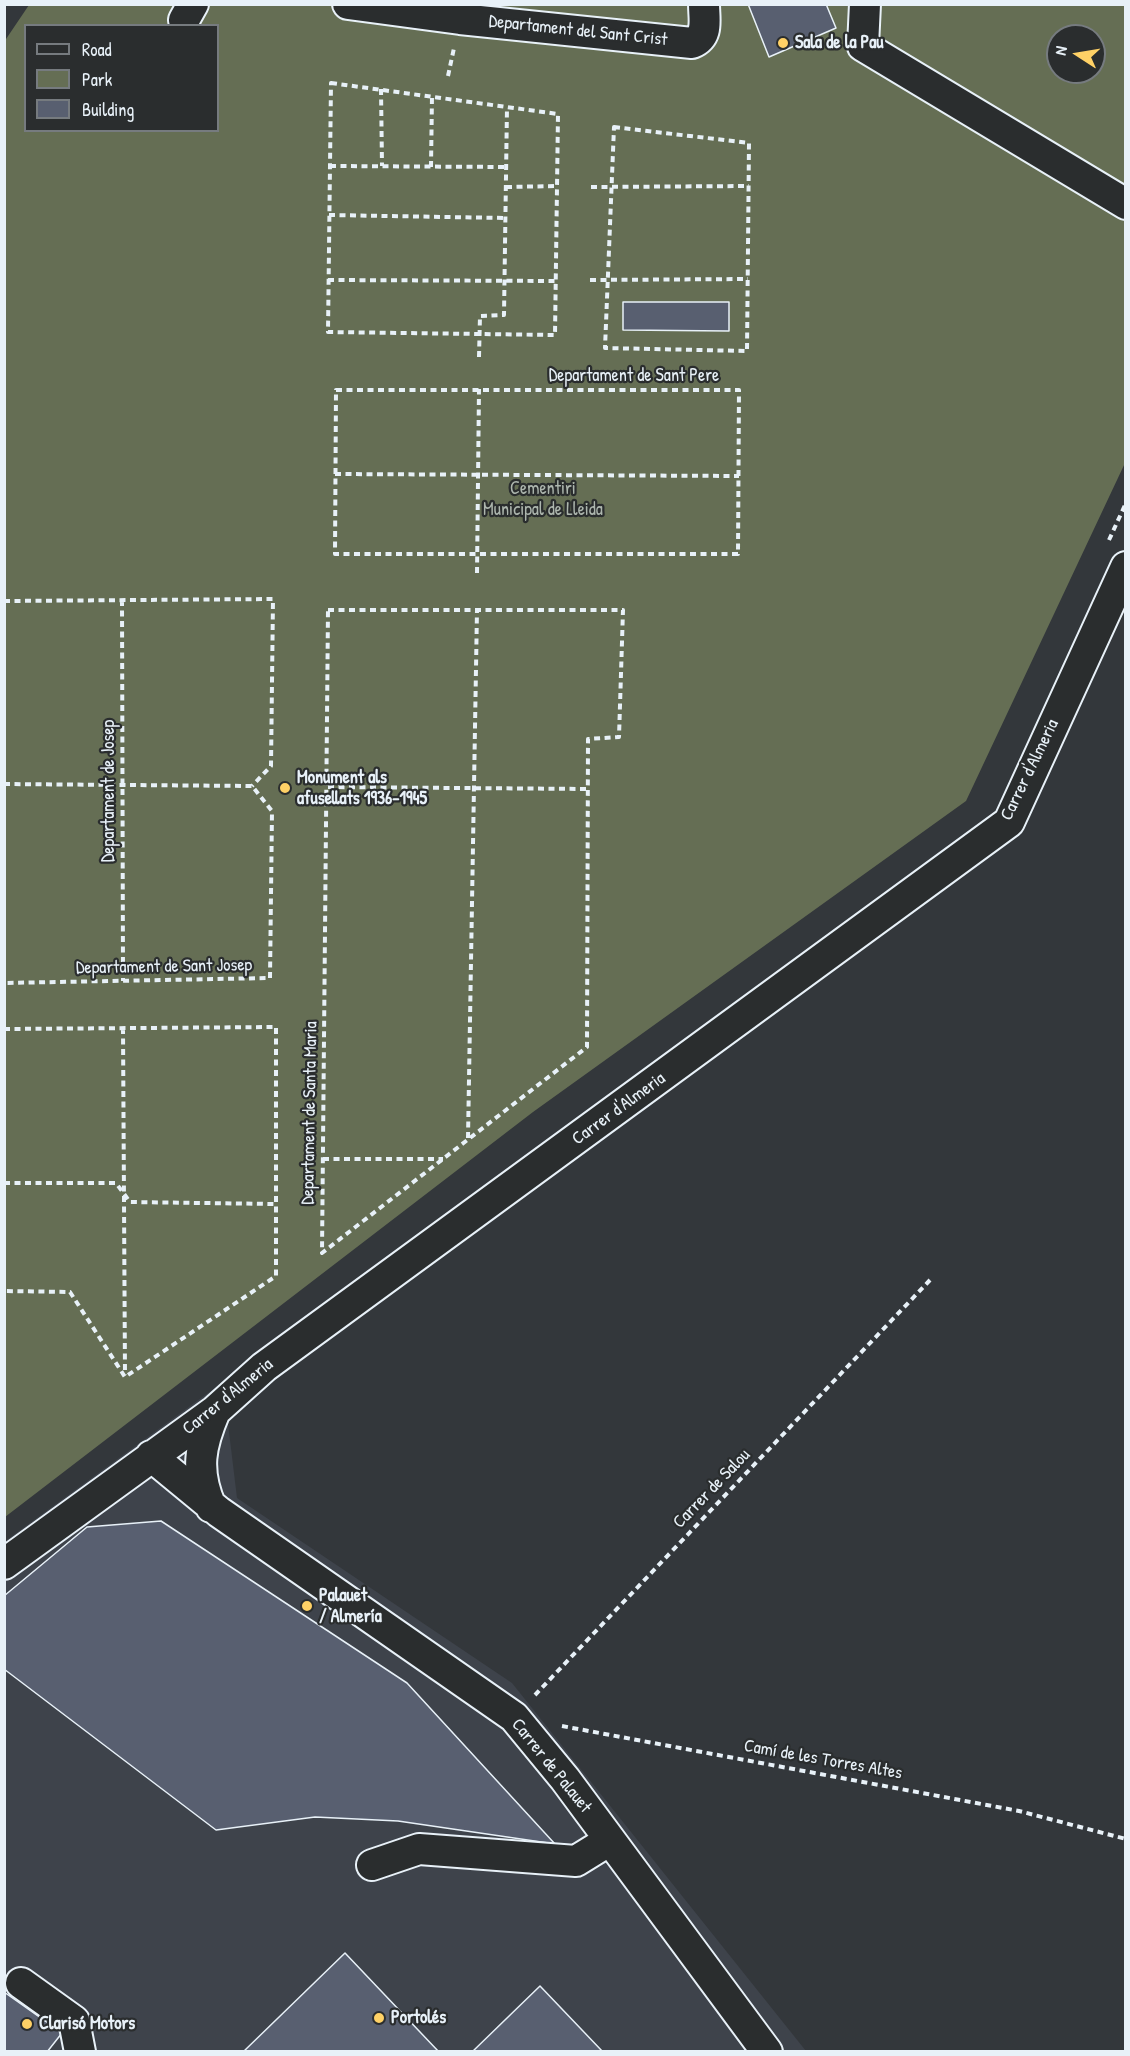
<!DOCTYPE html>
<html>
<head>
<meta charset="utf-8">
<style>
  body { margin:0 }
  #map { position:relative; width:1130px; height:2056px; overflow:hidden; background:#33373b; font-family:"Patrick Hand",sans-serif }
  canvas { display:block }
  .frame { position:absolute; inset:0; border:6px solid #e8f1f8; pointer-events:none }
  .legend { position:absolute; left:24px; top:24px; width:195px; height:108px; box-sizing:border-box; background:#2a2d2e; border:2px solid #767b7f; margin:0; padding:8px 10px; list-style:none; font-size:18px; color:#e8f1f8 }
  .legend li { display:flex; align-items:center; gap:12px; height:30px }
  .legend b { width:30px; border:2px solid #767b7f }
  .north { position:absolute; left:1046px; top:24px; width:60px; height:60px; box-sizing:border-box; background:#2a2d2e; border:2px solid #767b7f; border-radius:50%; rotate:282deg; font-size:16px; font-weight:700; line-height:24px; text-align:center; color:#e8f1f8 }
  .north::after { content:''; display:block; margin:auto; width:21px; height:27px; background:#ffd166; clip-path:polygon(50% 0,100% 100%,50% 72%,0 100%) }
</style>
</head>
<body>
<div id="map">
<canvas width="1130" height="2056"></canvas>
<div class="frame"></div>
<ul class="legend">
<li><b style="height:8px;background:#2a2d2e"></b>Road</li>
<li><b style="height:16px;background:#656e54"></b>Park</li>
<li><b style="height:16px;background:#585f70"></b>Building</li>
</ul>
<div class="north">N</div>
</div>
<script>
const c = document.querySelector('canvas').getContext('2d');
c.lineJoin = 'round';
function fill(path, color) { c.fillStyle = color; c.fill(path, 'evenodd'); }
function stroke(path, color, width, dash) { c.strokeStyle = color; c.lineWidth = width; c.lineCap = dash ? 'butt' : 'round'; c.setLineDash(dash || []); c.stroke(path); }
function write(font, color, halo, rows, align = 'center') {
  c.font = font + ' "Patrick Hand",sans-serif'; c.lineWidth = 4.5; c.setLineDash([]); c.textBaseline = 'middle'; c.strokeStyle = halo; c.fillStyle = color; for (const [text, x, y, turn = 0] of rows) {
    c.save(); c.translate(x, y); c.rotate((+turn || 0) * Math.PI / 180); c.textAlign = isNaN(turn) ? turn : align; if (halo) c.strokeText(text, 0, 0); c.fillText(text, 0, 0); c.restore();
  }
}
const built = new Path2D(`
  M223,1382L237,1498L512,1683L806,2051H5L4,1542Z`);
const green = new Path2D(`
  M29,5H1125V463L966,801L533,1112L5,1517L4,42ZM26,26H218V130H26ZM1058,36H1094V72H1058Z`);
const building = new Path2D(`
  M748,4H826L836,28L769,57Z
  M623,302H729V331L623,330Z
  M161,1521L407,1683L555,1844L398,1821L315,1817L216,1830L4,1669V1596L87,1527Z
  M345,1953L439,2052H243Z
  M540,1986L603,2052H472Z
  M4,1992L62,2033L47,2052H4Z`);
const path = new Path2D(`
  M448,76L454,48
  M331,83L558,114L555,335L328,332Z
  M381,89L382,166
  M614,127L749,143L747,351L605,348Z
  M330,166L506,167
  M431,167L432,96
  M506,187L557,186
  M591,187L749,186
  M329,215L505,218
  M328,280L556,281
  M590,280L748,279
  M479,357L480,316L504,315L507,107
  M336,390H739L738,554H335Z
  M335,474L739,476
  M1109,540L1126,503
  M477,573L479,389
  M122,600L123,981
  M4,601L273,599L271,766L252,786
  M328,610H623L619,737L588,739L587,1047L322,1253Z
  M4,784L252,786L272,811L270,978L4,983
  M328,787L588,789
  M123,1028L125,1375
  M4,1029L276,1027V1276L125,1377L70,1292L4,1291
  M468,1138L477,610
  M323,1159H443
  M4,1183H116L130,1202L276,1204
  M535,1695L930,1280
  M562,1726L1019,1811L1126,1839`);
const minor = new Path2D(`
  M348,4L460,19L692,43C709,36 704,20 704,4
  M865,4L863,46L1126,204
  M184,20L193,4
  M151,1456L219,1512L514,1717L565,1779L767,2052
  M211,1507C195,1470 200,1446 215,1411
  M4,1564L215,1411L264,1367L1009,822L1126,567
  M372,1865L419,1849L576,1861L610,1840
  M21,1983L74,2021L80,2052`);
const markers = [
  [783,43,6,"#ffd166"],
  [285,788,6,"#ffd166"],
  [307,1606,6,"#ffd166"],
  [379,2018,6,"#ffd166"],
  [27,2024,6,"#ffd166"]
];
const streetNames = [
  ["Departament del Sant Crist",578,31,6],
  ["Departament de Sant Pere",634,376],
  ["Carrer d'Almeria",1030,770,-64],
  ["Departament de Josep",109,791,-90],
  ["Departament de Sant Josep",164,967,-1],
  ["Carrer d'Almeria",619,1109,-36],
  ["Departament de Santa Maria",310,1113,-89],
  ["Carrer d'Almeria",228,1397,-39],
  ["Carrer de Salou",712,1489,-46],
  ["Camí de les Torres Altes",823,1760,10],
  ["Carrer de Palauet",551,1766,51]
];
const poiNames = [
  ["Sala de la Pau",795,43],
  ["Monument als",297,778],
  ["afusellats 1936-1945",297,799],
  ["Palauet",319,1596],
  ["/ Almería",319,1617],
  ["Portolés",391,2018],
  ["Clarisó Motors",39,2024]
];
const parkNames = [
  ["Cementiri",543,489],
  ["Municipal de Lleida",543,510]
];
fill(built, '#3e434b');
fill(green, '#656e54');
fill(building, '#585f70');
stroke(building, '#e8f1f8', 1.5);
stroke(minor, '#e8f1f8', 34);
stroke(path, '#e8f1f8', 4, [6, 4.5]);
stroke(minor, '#2a2d2e', 30);
for (const [x, y, r, color] of markers) { const dot = new Path2D(); dot.arc(x, y, r, 0, 2 * Math.PI); c.fillStyle = color; c.fill(dot); stroke(dot, '#2a2d2e', 2); }
write('18px', '#e8f1f8', '#2a2d2e', streetNames);
write('bold 18px', '#e8f1f8', '#2a2d2e', poiNames, 'left');
write('18px', '#adb6ae', '#2a2d2e', parkNames);
</script>
</body>
</html>
